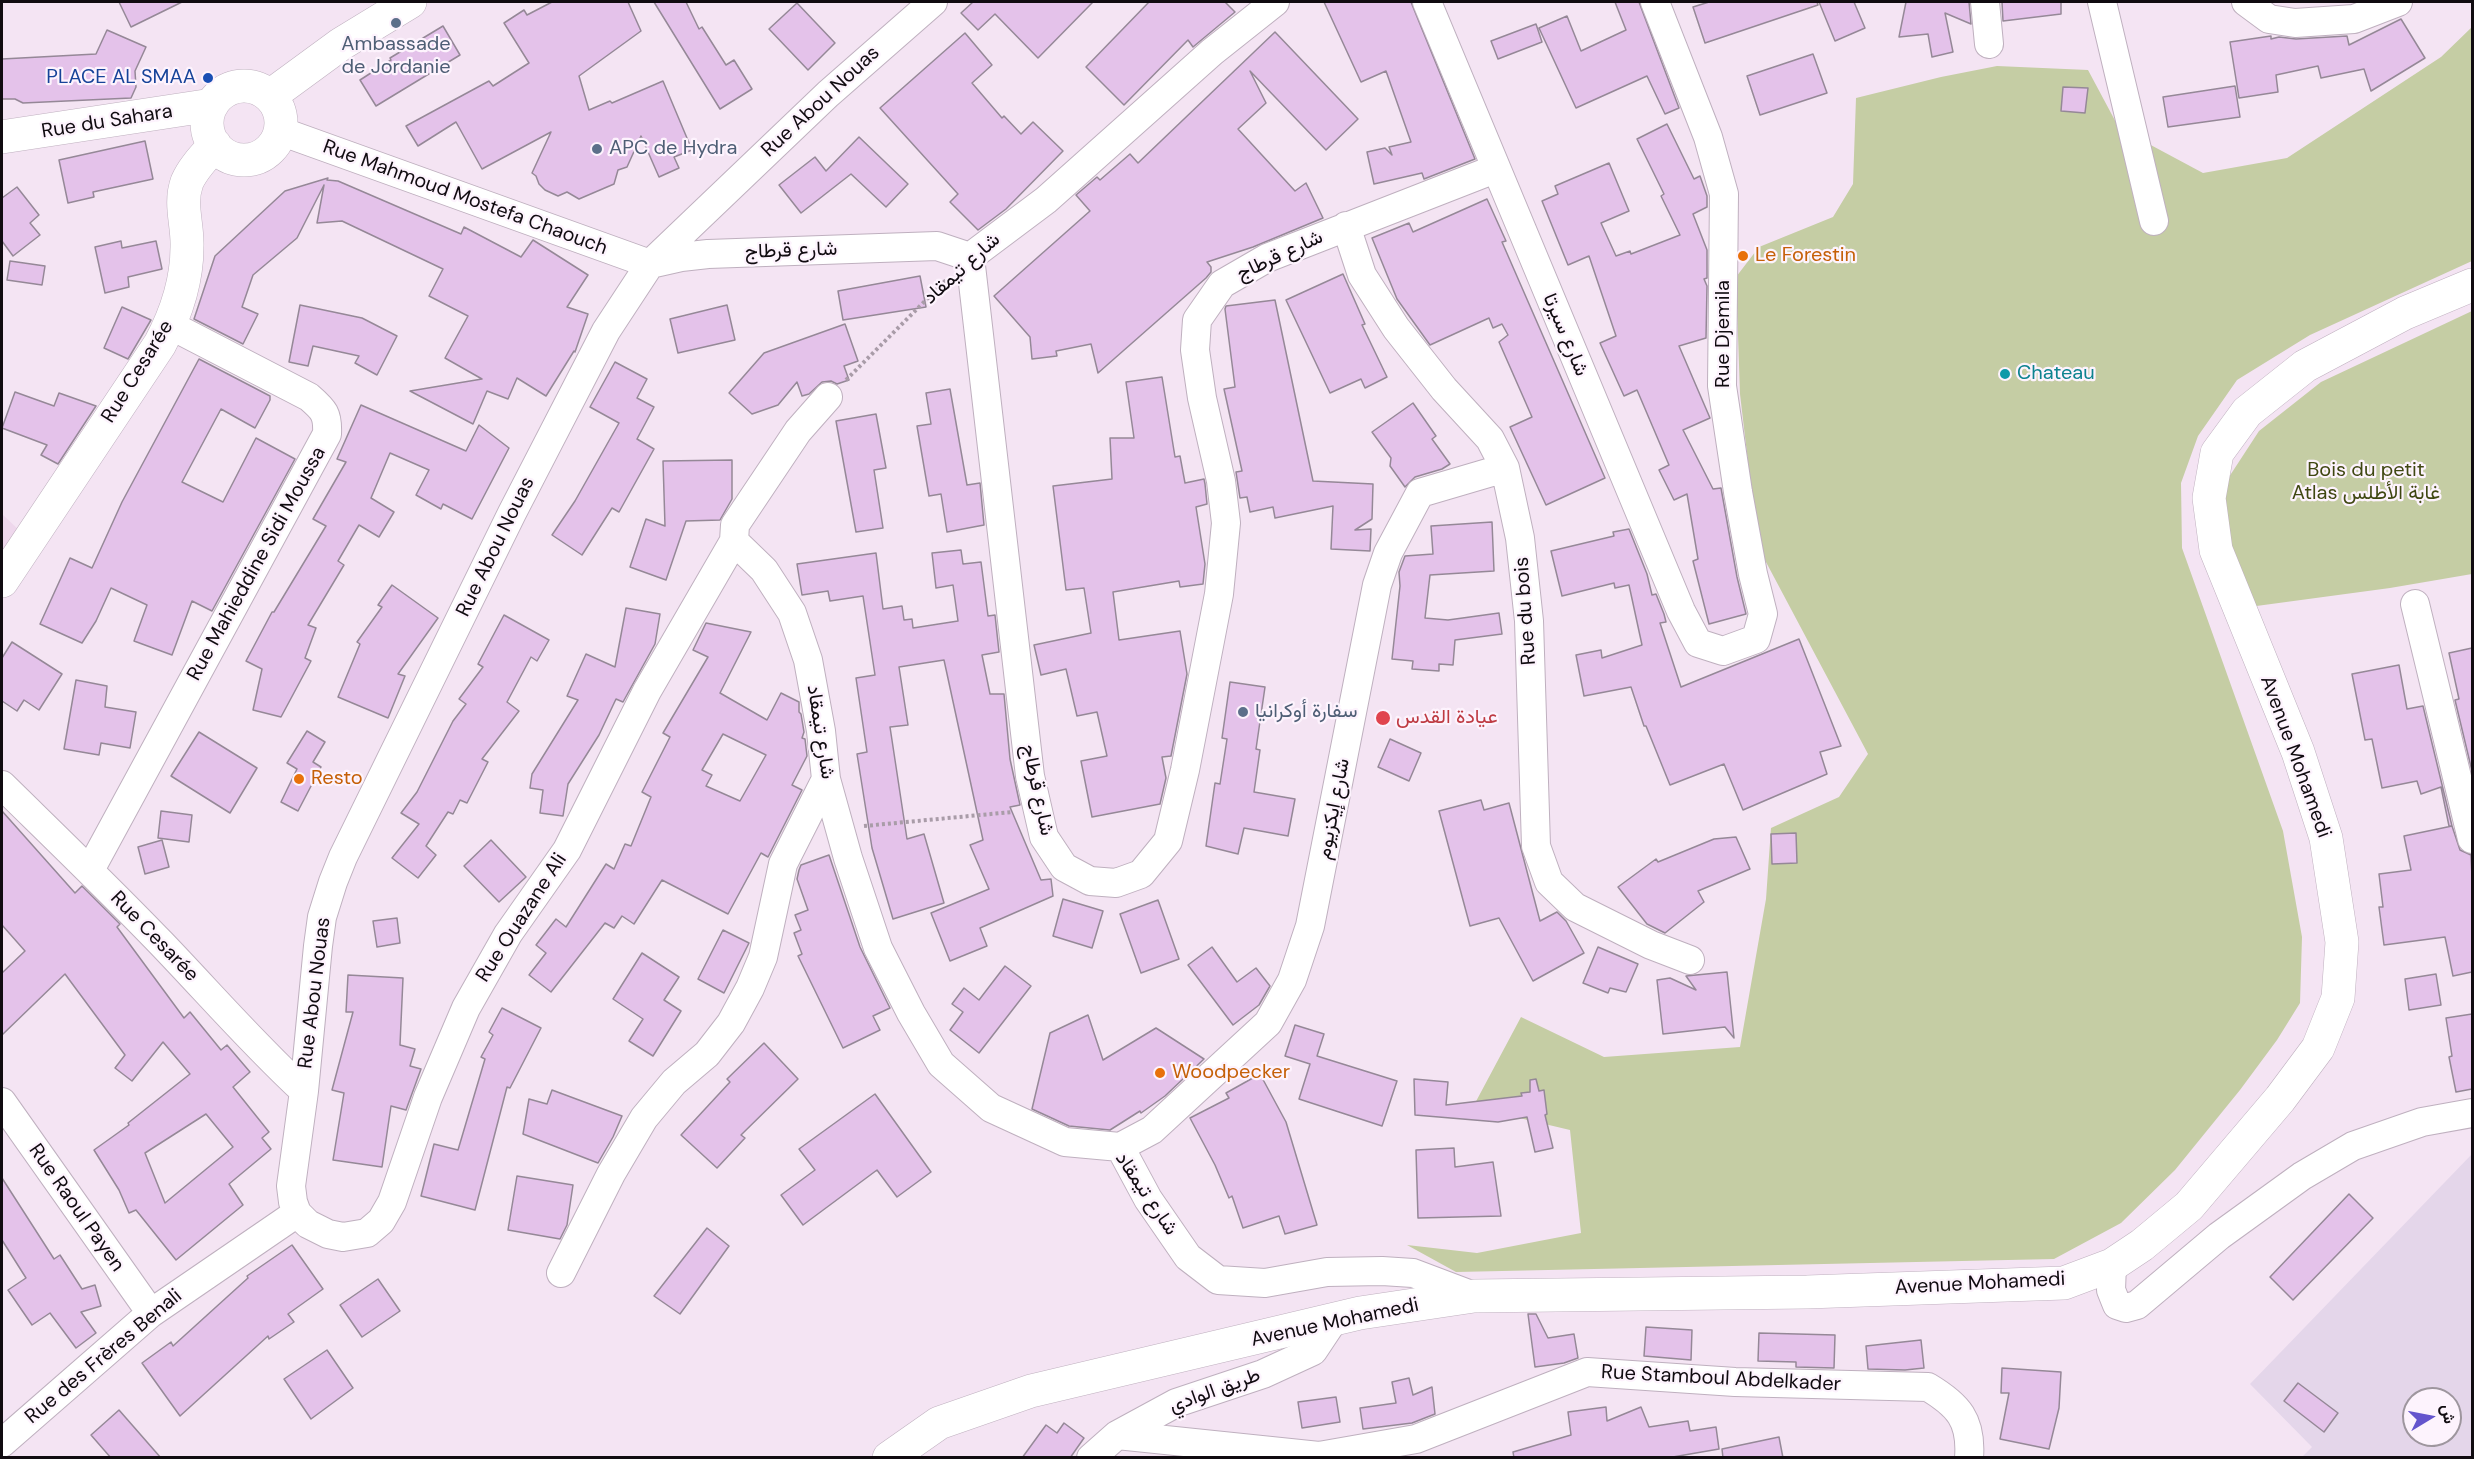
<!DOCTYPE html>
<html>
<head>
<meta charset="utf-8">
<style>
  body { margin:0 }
  #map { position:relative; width:2474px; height:1459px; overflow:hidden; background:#f4e4f3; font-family:"DM Sans",Vazirmatn,sans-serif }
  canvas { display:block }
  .frame { position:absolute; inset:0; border:3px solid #100b10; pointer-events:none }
  .north { position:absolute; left:2402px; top:1387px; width:60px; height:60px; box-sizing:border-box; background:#fdf3fd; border:2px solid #9e969e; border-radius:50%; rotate:80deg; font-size:16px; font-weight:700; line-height:24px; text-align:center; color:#100b10 }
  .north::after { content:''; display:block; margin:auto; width:21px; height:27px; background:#6454cd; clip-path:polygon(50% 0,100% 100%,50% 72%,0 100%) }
</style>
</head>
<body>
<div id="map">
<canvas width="2474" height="1459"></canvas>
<div class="frame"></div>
<div class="north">ش</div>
</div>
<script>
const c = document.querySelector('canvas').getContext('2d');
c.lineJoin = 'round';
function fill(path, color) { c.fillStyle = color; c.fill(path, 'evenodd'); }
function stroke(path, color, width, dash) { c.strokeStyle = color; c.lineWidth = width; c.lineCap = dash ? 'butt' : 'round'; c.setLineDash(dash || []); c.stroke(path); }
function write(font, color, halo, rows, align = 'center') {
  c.font = font + ' "DM Sans",Vazirmatn,sans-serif'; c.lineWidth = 4.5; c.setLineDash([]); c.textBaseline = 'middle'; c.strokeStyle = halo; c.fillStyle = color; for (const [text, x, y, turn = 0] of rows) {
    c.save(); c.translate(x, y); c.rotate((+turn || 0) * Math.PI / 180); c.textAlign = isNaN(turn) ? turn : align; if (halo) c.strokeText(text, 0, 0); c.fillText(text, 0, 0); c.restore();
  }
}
const commercial = new Path2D(`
  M2472,1154V1457H2302L2312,1447L2250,1384ZM2414,1399H2450V1435H2414Z`);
const built = new Path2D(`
  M2,514L20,531L2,558Z`);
const green = new Path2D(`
  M2472,27V261L2310,335L2237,380L2198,436L2181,483L2182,548L2283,831L2302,937L2300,1003L2277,1040L2240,1090L2175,1170L2121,1223L2054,1259L1456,1272L1407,1245L1477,1253L1581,1233L1570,1130L1473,1107L1521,1017L1604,1057L1740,1047L1766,899L1771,828L1839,797L1868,754L1758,547L1740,394L1736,277L1759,247L1833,217L1853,184L1856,98L1941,77L1997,66L2088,70L2119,128L2203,173L2287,158L2441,57Z
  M2472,311V574L2390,588L2249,607L2221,520L2229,477L2259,431L2321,382Z`);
const building = new Path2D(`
  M119,2H182L131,27Z
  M552,2H628L641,31L579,76L589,110L610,101L612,103L663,81L692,150L674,157L679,168L659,177L641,136L627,167L618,170L614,184L579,199L567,192L558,196L545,190L539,184L536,176L532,173L551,132L482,169L456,122L418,146L406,126L489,81L493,86L529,63L504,23L524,10L527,15Z
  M654,2H686L699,29L702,27L726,65L734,60L752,89L720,109Z
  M973,2H1093L1038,58L995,14L978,30L961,13Z
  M1149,2H1225L1235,12L1193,47L1188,40L1124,105L1086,67Z
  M1324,2H1411L1475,159L1424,179L1422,173L1374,184L1367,152L1385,148L1392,155L1389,147L1411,142L1386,71L1361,82Z
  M1615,2H1639L1679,108L1665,114L1647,76L1576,108L1539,28L1567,16L1581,51L1626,30Z
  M1709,2H1817L1818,5L1705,43L1693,7Z
  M1819,2H1854L1865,28L1835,41Z
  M1906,2H1969L1971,24L1945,13L1953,52L1932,57L1928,34L1899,37Z
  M2002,2H2061V14L2003,21Z
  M797,3L835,43L808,70L769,29Z
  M2401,19L2425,58L2371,91L2364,69L2321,78L2318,66L2276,75L2278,92L2239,98L2230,42L2271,36V39L2279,37L2296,39L2347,36L2349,45Z
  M1536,24L1542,42L1498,59L1491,41Z
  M443,26L460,55L376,106L360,80L391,60L390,58Z
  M107,30L146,47L135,71L136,87L131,98L23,103L15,99H2V59L96,54Z
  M1275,32L1358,119L1326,150L1250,71L1266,103L1238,129L1295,191L1306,183L1323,218L1253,247L1207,262L1211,267V272L1206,278L1098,373L1091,344L1056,351L1057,356L1032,359L1030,337L994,296L1090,211L1076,195L1097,177L1100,180L1130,154L1138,163Z
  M965,33L992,65L972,83L1002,118L1004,116L1021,134L1033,122L1063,151L1006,209L978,230L950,202L958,194L880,108Z
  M1813,54L1827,93L1760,115L1747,76Z
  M2235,86L2240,117L2168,127L2163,97Z
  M2063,87L2088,88L2085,113L2061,111Z
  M1667,124L1694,179L1700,176L1707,196V207L1693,214L1707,250V278L1704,279L1707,286L1706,338L1679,346L1710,418L1683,430L1713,489L1721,488L1737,577L1746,614L1709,624L1693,561L1698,559L1687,494L1674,500L1659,470L1669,465L1637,390L1624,396L1600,343L1616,336L1589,256L1568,265L1542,201L1558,194L1555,186L1609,163L1629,211L1601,223L1616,256L1630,251L1631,254L1680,235L1661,196L1664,194L1637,139Z
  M859,137L908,184L886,207L851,174L801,213L779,185L815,157L826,171Z
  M145,141L153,179L93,192L94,197L68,203L59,160Z
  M328,178L327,180L338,181L461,234L464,227L521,257L533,240L588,275L567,307L588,314L575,352L574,351L546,396L517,378L508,399L487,391L473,424L410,391L482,379L445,358L468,316L429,296L443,269L342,221L317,223L324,185L297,238L253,275L242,307L258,314L243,344L194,319L215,256L285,191Z
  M17,187L39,215L30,223L40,235L13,256L2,241V198Z
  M1487,199L1506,241L1502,242L1605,478L1546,505L1510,427L1532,417L1499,342L1508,335L1502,324L1493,328L1489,318L1430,345L1397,299L1372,238L1409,223L1413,232Z
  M121,241L122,248L156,241L162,269L128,277L129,287L105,293L95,247Z
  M10,261L45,266L42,285L7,280Z
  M1343,274L1365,324L1362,325L1387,377L1365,388L1361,379L1330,393L1286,300Z
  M920,276L926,307L843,320L838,291Z
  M1275,300L1313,481L1373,484L1372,519L1355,530L1371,529L1370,551L1331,549L1333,506L1275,518L1273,507L1250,512L1247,497L1240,498L1236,472L1242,471L1224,389L1235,387L1225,309L1226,306Z
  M300,305L362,318L397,336L377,375L355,363L359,356L313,346L308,366L289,362Z
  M727,305L735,340L678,353L670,319Z
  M122,307L151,320L128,359L104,348Z
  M845,324L858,361L844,366L849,380L837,384L831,381L822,382L809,394L802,396L797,382L778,405L752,414L729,393L764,353Z
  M199,359L270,396V400L255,428L221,409L182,482L223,502L256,438L295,459L212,611L192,601L172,655L134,641L147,605L111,588L96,621L82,643L40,624L70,558L92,568L122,502Z
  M615,362L647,379L637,398L654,407L637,439L654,449L619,512L612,508L582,555L552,535L575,501L619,423L590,407Z
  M1162,377L1175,457L1180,456L1185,483L1204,479L1205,484L1207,504L1196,507L1205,564L1203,584L1180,587L1179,581L1113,592L1119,640L1180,631L1187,674L1171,756L1162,757L1166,778L1160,804L1092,817L1081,761L1107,756L1097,712L1077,716L1066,669L1041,675L1034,645L1091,633L1084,588L1066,590L1053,486L1112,479L1110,438H1134L1126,382Z
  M950,389L967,485L980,483L984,525L947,532L941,494L929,496L917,426L931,424L926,393Z
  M15,392L54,406L59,393L96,406L58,464L41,455L47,445L2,428Z
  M1413,403L1436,436L1432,439L1450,464L1442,469L1415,477L1405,487L1390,466L1391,458L1372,432Z
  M361,405L466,451L479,425L509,448L472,519L443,504L441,509L416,495L429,470L390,453L371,498L394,512L379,537L359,525L338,561L344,565L308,625L316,628L305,658L311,661L281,717L253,710L262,669L246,661L272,612H274L326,526L313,519L346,462L337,459Z
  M876,414L886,468L874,470L883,528L856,532L836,421Z
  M732,460V499L720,520L686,521L666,580L630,567L646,519L665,526L663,461Z
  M1492,522L1494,571L1430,575L1425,618L1448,620L1499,613L1502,634L1455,640L1453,665L1439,664V671L1412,669L1413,661L1392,659L1400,586L1399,572L1405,556L1433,554L1431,526Z
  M1629,529L1647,574L1652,595L1656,594L1664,614L1666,622L1660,623L1681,687L1799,639L1841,746L1820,752L1827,774L1743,810L1724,764L1670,785L1646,726H1644L1631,687L1584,696L1576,655L1601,650L1602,658L1642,645L1629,585L1615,588L1614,583L1562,596L1551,551L1614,536L1613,532Z
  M961,550L963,564L981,562L988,616L995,615L999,652L982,655L990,694H1004L1010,759L1020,805L1010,807L1041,880L1051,879L1053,896L980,928L987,946L950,961L931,913L989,889L970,845L983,840L944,660L899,667L908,725L890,727L907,839L924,834L944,903L893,919L872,848L857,754L867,752L856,678L875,675L863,596L830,601L828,591L802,595L797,564L876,553L883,609L902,606L904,620L912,619L913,628L958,621L953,585L936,588L932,553Z
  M392,585L438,618L398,674L405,676L388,718L338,697L360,644L357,642L382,607L378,605Z
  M626,608L660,614L655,644L623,702L616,699L599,735L568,784L563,816L540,813L543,790L530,788L532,774L578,700L567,696L586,654L615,667Z
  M504,615L549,640L537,661L531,657L507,702L519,711L482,759L488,762L467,803L460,800L453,814L448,812L426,846L436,855L418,878L392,858L419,824L401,813L417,792L453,721L466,704L459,699L483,667L478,664Z
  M706,623L751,632L720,693L767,720L781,693L799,702V712L801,714L804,732L802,738L805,739L807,756L792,785L802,790L768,857L761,853L728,914L662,880L634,924L622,916L614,928L605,923L551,992L529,975L546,953L536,945L556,919L566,927L606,864L614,869L625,844L631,846L651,797L642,792L670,737L663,733L708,657L693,650ZM723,734L766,755L740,801L706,786L712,775L702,770Z
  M12,642L62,674L39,710L24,700L17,711L2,701V658Z
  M2472,648V771L2455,700L2459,699L2449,653Z
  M2399,665L2407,709L2423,706L2452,826H2449L2441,787L2421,794L2417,781L2382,788L2372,739L2365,740L2352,674Z
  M76,680L107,686L105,707L136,712L130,748L101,743L99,755L64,749Z
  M1230,682L1265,687L1256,749L1260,750L1254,792L1295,799L1288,836L1244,828L1238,854L1206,846L1215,783L1220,784L1227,739L1222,738Z
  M307,731L325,742L313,762L321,767L298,811L281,802L297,769L287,763Z
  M199,732L257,768L230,813L171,776Z
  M1390,739L1421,753L1409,781L1378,767Z
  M1481,800L1484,810L1509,803L1540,921L1557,912L1566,921L1584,953L1533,981L1499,918L1470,926L1439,811Z
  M2,811L75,893L82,886L120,924L117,927L184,1018L190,1012L221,1050L227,1045L250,1072L233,1087L269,1132L262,1138L271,1149L229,1184L243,1205L176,1260L136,1210L129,1213L119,1190L94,1150L129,1125L128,1123L190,1074L163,1042L132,1081L115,1068L125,1055L65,974L2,1035V973L25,951L2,925ZM206,1114L233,1147L165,1203L145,1153Z
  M161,811L192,815L189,842L158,838Z
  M2452,826L2460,850L2471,855L2472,877V972L2453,976L2445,937L2384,945L2379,907H2383L2379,874L2411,870L2404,836Z
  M1796,833L1797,863L1772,864L1771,834Z
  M1736,837L1750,869L1698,891L1704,902L1665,933L1647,924L1618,887L1656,859L1658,862L1714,839Z
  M162,840L169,867L145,874L138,847Z
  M491,840L526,877L499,902L464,866Z
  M829,855L860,947L890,1008L873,1016L880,1030L843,1048L798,956L802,954L794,933L801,930L795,915L808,910L797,879L799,870L801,865Z
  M1063,899L1103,911L1092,948L1053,936Z
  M1158,900L1179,959L1141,973L1120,914Z
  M397,918L400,943L377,947L373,921Z
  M723,930L749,943L724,993L698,979Z
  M1212,947L1237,982L1256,968L1270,986L1259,1005L1233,1025L1188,965Z
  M1598,947L1638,964L1626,992L1610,988L1608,993L1583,983Z
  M642,953L679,977L664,1000L681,1011L653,1056L629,1041L643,1019L613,999Z
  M1005,966L1031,986L979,1053L950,1030L963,1012L952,1004L964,988L979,1000Z
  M1727,972L1734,1038L1725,1027L1663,1034L1657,980L1670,978L1696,990L1686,976Z
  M2436,974L2441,1005L2409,1010L2405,979Z
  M348,975L403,978L400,1045L415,1049L410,1066L421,1069L406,1110L391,1106L382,1167L333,1160L344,1093L332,1090L353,1012H346Z
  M502,1008L541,1028L510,1088L507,1087L475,1210L421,1196L434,1144L458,1150L485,1059L481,1057L493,1035L489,1032Z
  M2472,1014V1089L2456,1092L2449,1057L2452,1056L2446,1018Z
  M1088,1015L1103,1060L1156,1028L1204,1059L1165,1096L1141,1113L1140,1111L1110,1130L1069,1126L1032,1109L1050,1033Z
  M1295,1025L1324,1034L1317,1056L1397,1081L1382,1126L1299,1099L1310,1064L1285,1056Z
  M764,1043L798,1079L741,1135L745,1138L717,1168L681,1135L730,1082L727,1079Z
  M1260,1074L1286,1122L1317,1225L1285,1234L1279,1216L1243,1228L1232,1196L1229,1198L1215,1165L1190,1118L1229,1098L1226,1093Z
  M1414,1079L1448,1082L1446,1105L1522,1096L1521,1093L1530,1092V1080L1536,1079L1539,1091L1544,1090L1547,1114L1545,1115L1553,1148L1535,1152L1527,1117L1498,1122L1415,1115Z
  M552,1090L622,1116L613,1137L598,1163L523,1134L529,1099L547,1104Z
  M875,1094L931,1172L897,1197L877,1170L803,1225L781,1195L815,1170L799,1149Z
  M1454,1148L1455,1167L1493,1162L1501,1216L1418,1218L1416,1150Z
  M517,1176L573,1185L567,1225L560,1239L508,1230Z
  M2,1178L54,1259L60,1255L82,1289L95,1285L101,1306L81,1312L96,1333L76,1348L50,1313L32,1325L8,1290L26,1278L2,1240Z
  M2349,1194L2373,1218L2293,1300L2270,1277Z
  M707,1228L729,1246L680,1314L654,1296Z
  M292,1245L323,1289L288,1314L294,1322L269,1339L268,1336L180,1416L142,1363L171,1342L173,1346L248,1278L247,1276Z
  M378,1279L400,1311L362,1337L340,1305Z
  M1528,1314H1536L1548,1338L1574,1334L1578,1358L1564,1363L1535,1367Z
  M1646,1327L1692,1330L1691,1360L1644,1356Z
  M1759,1333L1835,1335L1834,1368L1796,1367V1362L1758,1361Z
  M1921,1340L1924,1368L1905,1370L1868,1369L1866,1346Z
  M327,1350L353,1388L311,1419L284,1379Z
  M2002,1368L2061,1372L2059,1408L2049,1449L2000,1439L2009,1393H2001Z
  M1409,1378L1413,1395L1432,1387L1435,1414L1412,1423L1363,1429L1360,1408L1396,1403L1392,1382Z
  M2298,1383L2338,1413L2324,1432L2284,1401Z
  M1336,1397L1340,1422L1302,1428L1298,1402Z
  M1606,1407L1607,1421L1641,1407L1649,1427L1688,1421L1690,1431L1716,1427L1719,1449L1667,1458H1514L1513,1452L1571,1435L1568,1412Z
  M119,1410L161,1458H111L91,1435Z
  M1064,1423L1084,1438L1070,1458H1022L1046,1425L1057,1433Z
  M1779,1437L1783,1458H1723L1722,1449Z`);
const path = new Path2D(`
  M846,380L947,279
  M864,826L1012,812`);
const minor = new Path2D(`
  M1427,2L1681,611L1698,643L1723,651L1756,639L1763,614L1753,574L1738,492L1722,386L1724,194L1708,137L1655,2
  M1985,2L1989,44
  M2102,2L2154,221
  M2246,2L2269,19L2295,23L2354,19L2398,2
  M280,131L650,264
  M1346,226L1362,275L1396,328L1444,389L1490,439L1505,468L1520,538L1529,621L1536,846L1549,882L1575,907L1651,945L1690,960
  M970,257L1030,776L1044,837L1064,867L1090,881L1116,883L1141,874L1168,841L1185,770L1219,594L1226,523L1221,481L1202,398L1195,350L1197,320L1222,284L1267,258L1495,169
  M970,257L1046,200L1212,52L1275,2
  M650,264L681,257L708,254L937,246L970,257
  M828,397L798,431L735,525L734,541L647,691L567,850L508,934L466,1008L428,1097L392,1202L381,1221L367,1233L343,1237L328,1234L308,1224L297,1213L293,1202L291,1186L304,1091L318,946L322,917L333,882L343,857L512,513L606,331L650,264L828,94L933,2
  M734,541L764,570L792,613L808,660L821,731L826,779L848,858L878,948L911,1013L941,1064L991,1108L1065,1142L1120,1147
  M2415,604L2472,839
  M2,785C55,837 109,889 161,943C209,993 253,1044 304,1091
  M90,870L327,434C328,414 324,410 309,397L170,325
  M2,1102L151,1313
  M1120,1147L1152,1130L1268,1023L1292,980L1310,926L1377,585L1388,553L1420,493L1505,468
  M1120,1147L1148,1199L1188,1257L1218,1280L1265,1283L1327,1272L1382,1271L1413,1273L1474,1296
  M2112,1265L2111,1290L2117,1305L2126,1308L2137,1305L2219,1236L2302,1176L2353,1146L2422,1122L2472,1113
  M561,1273L611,1174L644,1118L674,1082L707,1054L731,1023L750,988L763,957L783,864L826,779
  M1117,1435L1319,1456L1416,1439L1587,1372L1735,1382L1928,1387C1958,1405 1972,1420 1969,1458
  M2,1443L151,1313L297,1213
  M1091,1458L1117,1435L1176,1403L1263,1374L1313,1351L1333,1321`);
const tertiary = new Path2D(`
  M207 123a37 37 0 1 1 74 0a37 37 0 1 1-74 0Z
  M270,96L341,44L410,2
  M2,137L212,105
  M2,581L160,344C176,314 187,282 187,247C188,225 179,204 187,182C193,168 205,156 215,145`);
const secondary = new Path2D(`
  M889,1458L939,1423L1031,1391L1360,1313L1474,1296L1807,1292L2064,1283L2112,1265L2142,1245L2189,1206L2280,1099L2318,1048L2338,998L2342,942L2326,838L2298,752L2216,550L2209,498L2217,453L2247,412L2305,366L2405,313L2472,285`);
const markers = [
  [396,23,6,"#5c6f8a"],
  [208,78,6,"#1a4fb4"],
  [597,149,6,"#5c6f8a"],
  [1743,256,6,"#e8710a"],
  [2005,374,6,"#0f9aa8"],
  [1243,712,6,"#5c6f8a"],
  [1383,718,8,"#e0444e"],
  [299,779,6,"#e8710a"],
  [1160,1073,6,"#e8710a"]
];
const serviceNames = [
  ["Ambassade",396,45,"center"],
  ["de Jordanie",396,68,"center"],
  ["APC de Hydra",609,149],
  ["سفارة أوكرانيا",1255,712]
];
const transitNames = [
  ["PLACE AL SMAA",196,78]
];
const streetNames = [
  ["Rue Abou Nouas",821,102,-43],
  ["Rue du Sahara",107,122,-9],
  ["Rue Mahmoud Mostefa Chaouch",465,198,20],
  ["شارع قرطاج",791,251,-2],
  ["شارع قرطاج",1280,256,-25],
  ["شارع تيمقاد",962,269,-42],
  ["Rue Djemila",1724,334,-90],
  ["شارع سيرتا",1565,335,67],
  ["Rue Cesarée",138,372,-58],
  ["Rue Abou Nouas",496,547,-64],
  ["Rue Mahieddine Sidi Moussa",257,564,-61],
  ["Rue du bois",1526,611,-94],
  ["شارع تيمقاد",820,732,81],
  ["Avenue Mohamedi",2295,757,70],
  ["شارع قرطاج",1037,790,78],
  ["شارع إيكزيوم",1334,809,-79],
  ["Rue Ouazane Ali",522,918,-57],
  ["Rue Cesarée",154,937,46],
  ["Rue Abou Nouas",315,993,-83],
  ["شارع تيمقاد",1146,1194,56],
  ["Rue Raoul Payen",76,1208,55],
  ["Avenue Mohamedi",1980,1284,-3],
  ["Avenue Mohamedi",1335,1323,-12],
  ["Rue des Frères Benali",104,1357,-40],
  ["Rue Stamboul Abdelkader",1721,1379,3],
  ["طريق الوادي",1215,1391,-20]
];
const foodNames = [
  ["Le Forestin",1755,256],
  ["Resto",311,779],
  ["Woodpecker",1172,1073]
];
const cultureNames = [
  ["Chateau",2017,374]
];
const parkNames = [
  ["Bois du petit",2366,471],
  ["Atlas غابة الأطلس",2366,494]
];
const healthNames = [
  ["عيادة القدس",1396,718]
];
fill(commercial, '#e4d6ea');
fill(built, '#eed7ec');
fill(green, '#c5cda4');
fill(building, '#e4c2ea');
stroke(building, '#958897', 1.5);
stroke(minor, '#bfb0bf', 30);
stroke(tertiary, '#bfb0bf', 34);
stroke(secondary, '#bfb0bf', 34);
stroke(path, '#a99ca8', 4, [3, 3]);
stroke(minor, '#fff', 28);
stroke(tertiary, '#fff', 33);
stroke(secondary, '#fff', 33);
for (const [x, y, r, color] of markers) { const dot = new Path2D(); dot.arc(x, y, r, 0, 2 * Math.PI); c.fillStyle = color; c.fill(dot); stroke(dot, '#fdf3fd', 2); }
write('20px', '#4e5e75', '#fdf3fd', serviceNames, 'left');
write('20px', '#164399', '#fdf3fd', transitNames, 'right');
write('20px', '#100b10', '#fdf3fd', streetNames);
write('20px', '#c56008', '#fdf3fd', foodNames, 'left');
write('20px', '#0d838f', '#fdf3fd', cultureNames, 'left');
write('20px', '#3f4711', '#fdf3fd', parkNames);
write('20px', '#be3a42', '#fdf3fd', healthNames, 'left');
</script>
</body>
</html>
